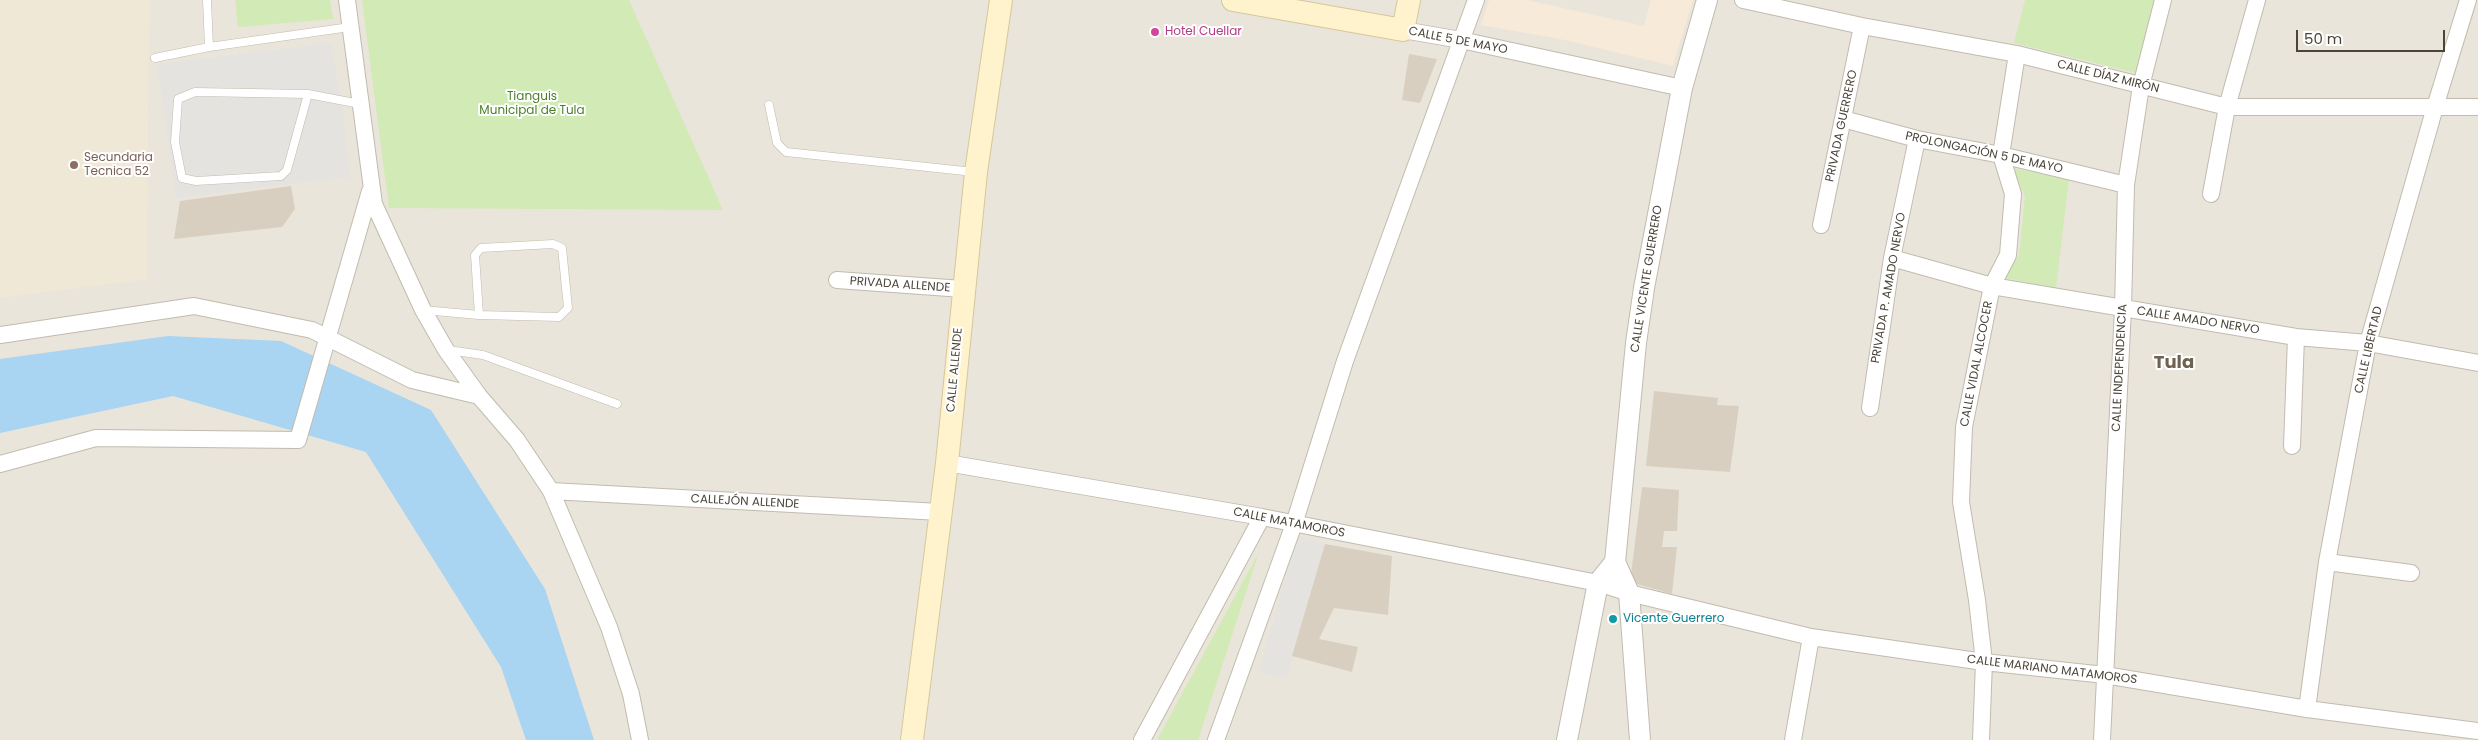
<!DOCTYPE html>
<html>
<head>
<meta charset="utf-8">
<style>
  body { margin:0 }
  #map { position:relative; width:2478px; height:740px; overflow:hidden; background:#f6f3ec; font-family:Poppins,sans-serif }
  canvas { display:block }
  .scale { position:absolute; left:2296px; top:30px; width:149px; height:22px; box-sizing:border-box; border:2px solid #4b4439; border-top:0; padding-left:6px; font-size:15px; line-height:18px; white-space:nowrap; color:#4b4439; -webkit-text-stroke:4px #fff; paint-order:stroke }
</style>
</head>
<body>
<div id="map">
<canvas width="2478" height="740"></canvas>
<div class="scale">50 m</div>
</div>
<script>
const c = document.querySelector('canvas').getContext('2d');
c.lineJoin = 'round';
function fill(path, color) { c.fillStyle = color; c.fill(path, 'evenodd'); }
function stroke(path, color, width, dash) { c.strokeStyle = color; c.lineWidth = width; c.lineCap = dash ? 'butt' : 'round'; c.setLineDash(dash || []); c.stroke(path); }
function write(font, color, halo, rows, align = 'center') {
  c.font = font + ' Poppins,sans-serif'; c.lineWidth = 4; c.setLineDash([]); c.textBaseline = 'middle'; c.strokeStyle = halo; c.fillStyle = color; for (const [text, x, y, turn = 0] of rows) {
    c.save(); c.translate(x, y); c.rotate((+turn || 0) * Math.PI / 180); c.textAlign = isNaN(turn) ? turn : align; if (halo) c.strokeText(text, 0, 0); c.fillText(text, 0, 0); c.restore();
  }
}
const residential = new Path2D(`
  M0,0H2478V740H0Z`);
const commercial = new Path2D(`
  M1489,0H1527L1644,26L1651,0H1693L1673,66L1565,40L1481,25Z`);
const education = new Path2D(`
  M0,0H149L147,279L0,298Z`);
const green = new Path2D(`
  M235,0H330L333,19L238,27Z
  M362,0H629L723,210L389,208Z
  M2025,0H2156L2136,73L2014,43Z
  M2012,168L2069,179L2056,288L2005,278L2019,255L2025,196Z
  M1259,552L1198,740H1157Z`);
const parking = new Path2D(`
  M331,43L343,113L350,177L176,198L157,64Z
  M1297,536L1325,544L1287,678L1259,673Z`);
const water = new Path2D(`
  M168,336L281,341L431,410L545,589L594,740H526L501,667L366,452L173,396L0,433V359Z`);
const building = new Path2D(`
  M1409,54L1437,59L1420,103L1402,100Z
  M291,186L295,209L282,227L174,239L180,201Z
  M1654,391L1718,398L1717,405L1739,406L1730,472L1646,466Z
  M1642,487L1679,490L1677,531H1664L1662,547H1677L1672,594L1630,582Z
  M1325,544L1392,556L1388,615L1334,608L1319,639L1358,647L1352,672L1292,656Z`);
const service = new Path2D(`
  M207,0L209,47
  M155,58L209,47L350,27
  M308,94L287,170L281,176L196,181L182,178L175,142L178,99L195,92L308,94L360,104
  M769,105L777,143L786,152L974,172
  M423,310L479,315L559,317L568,308L562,248L553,244L481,248L475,255L479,315
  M448,350L483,355L617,404`);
const minor = new Path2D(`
  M347,0L374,204L423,310L446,350L479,396L517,440L551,491L609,627L631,694L640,740
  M1743,0L1862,26L2017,54L2227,107H2478
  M1403,30L1461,40L1682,88
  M1843,119L1917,139L2001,155L2126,185
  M2211,194L2227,107L2257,0
  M1821,225L1862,26
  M1892,258L1992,286L2296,337L2368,343L2478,363
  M837,280L963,289
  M0,335L194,306L312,330L412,380L479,396
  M1870,408L1892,258L1917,139
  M2292,446L2296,337
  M947,463L1262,517L1598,583L1629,593L1811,637L1984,662L2105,675L2307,709L2478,731
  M0,464L96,438L298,440L370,191
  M551,491L940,512
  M2327,562L2411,573
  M2307,709L2327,562L2368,343L2435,107L2468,0
  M1142,740L1262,517
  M1216,740L1294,524L1345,361L1476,0
  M1793,740L1811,637
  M1981,740L1984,662L1977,600L1961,502L1964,427L1992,286L2008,255L2013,194L2001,155L2017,54
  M2102,740L2123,308L2126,185L2141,86L2163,0`);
const tertiary = new Path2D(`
  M1567,740L1598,583L1615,562
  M1640,740L1629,593L1615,562L1636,343L1644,288L1682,88L1707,0`);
const secondary = new Path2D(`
  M1233,0L1403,30L1409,0
  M912,740L947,463L976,172L1001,0`);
const markers = [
  [1155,32,5,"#d1479c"],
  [74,165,5,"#8d6e63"],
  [1613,619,5,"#0f9aa8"]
];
const hotelNames = [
  ["Hotel Cuellar",1165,32]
];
const streetNames = [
  ["CALLE 5 DE MAYO",1458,41,11],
  ["CALLE DÍAZ MIRÓN",2108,77,14],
  ["PRIVADA GUERRERO",1842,126,-78],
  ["PROLONGACIÓN 5 DE MAYO",1984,153,12],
  ["CALLE VICENTE GUERRERO",1647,279,-81],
  ["PRIVADA ALLENDE",900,285,4],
  ["PRIVADA P. AMADO NERVO",1889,288,-80],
  ["CALLE AMADO NERVO",2198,321,9],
  ["CALLE LIBERTAD",2369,350,-77],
  ["CALLE VIDAL ALCOCER",1977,364,-79],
  ["CALLE INDEPENDENCIA",2120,368,-87],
  ["CALLE ALLENDE",955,370,-85],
  ["CALLEJÓN ALLENDE",745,502,3],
  ["CALLE MATAMOROS",1289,523,11],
  ["CALLE MARIANO MATAMOROS",2052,670,7]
];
const parkNames = [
  ["Tianguis",532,97],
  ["Municipal de Tula",532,111]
];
const educationNames = [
  ["Secundaria",84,158],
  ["Tecnica 52",84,172]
];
const cultureNames = [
  ["Vicente Guerrero",1623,619]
];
const districtNames = [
  ["Tula",2174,363]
];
fill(residential, '#eae5da');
fill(commercial, '#f7ead8');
fill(education, '#efe8d6');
fill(green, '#d2eab5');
fill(parking, '#e5e3e0');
fill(water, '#a9d4f2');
fill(building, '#d8cfc1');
stroke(service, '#c2bbae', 9);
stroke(minor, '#c2bbae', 18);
stroke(tertiary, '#c2bbae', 22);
stroke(secondary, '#d6c79b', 24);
stroke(service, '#fff', 8);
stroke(minor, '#fff', 16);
stroke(tertiary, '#fff', 20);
stroke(secondary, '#fff3cd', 22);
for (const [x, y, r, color] of markers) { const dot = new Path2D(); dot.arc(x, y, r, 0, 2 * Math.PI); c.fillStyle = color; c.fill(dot); stroke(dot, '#fff', 2); }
write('12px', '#b23c85', '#fff', hotelNames, 'left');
write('12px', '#4b4439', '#fff', streetNames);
write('12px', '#4a7f2a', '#fff', parkNames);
write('12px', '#785e54', '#fff', educationNames, 'left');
write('12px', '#0d838f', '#fff', cultureNames, 'left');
write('bold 18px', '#6e6250', '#fff', districtNames);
</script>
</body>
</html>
